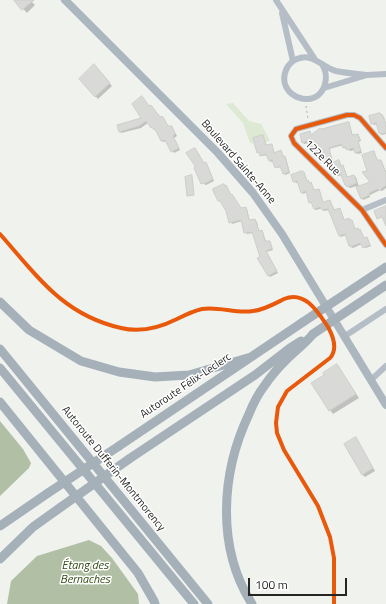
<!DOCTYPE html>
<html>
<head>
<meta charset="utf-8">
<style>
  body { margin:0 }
  #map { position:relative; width:386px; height:604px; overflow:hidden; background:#f0f2ee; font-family:"Titillium Web",sans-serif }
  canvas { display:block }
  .scale { position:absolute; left:248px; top:578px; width:99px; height:18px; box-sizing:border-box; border:2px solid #252624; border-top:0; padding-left:5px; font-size:12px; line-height:14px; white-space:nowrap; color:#252624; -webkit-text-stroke:3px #fff; paint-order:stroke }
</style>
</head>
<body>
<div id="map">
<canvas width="386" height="604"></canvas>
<div class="scale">100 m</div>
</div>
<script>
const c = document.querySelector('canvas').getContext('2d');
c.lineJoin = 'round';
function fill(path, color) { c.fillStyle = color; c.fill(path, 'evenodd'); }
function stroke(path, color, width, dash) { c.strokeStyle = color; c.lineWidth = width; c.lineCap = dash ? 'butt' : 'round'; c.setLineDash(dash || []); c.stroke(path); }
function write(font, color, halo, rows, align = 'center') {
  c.font = font + ' "Titillium Web",sans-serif'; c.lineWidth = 3; c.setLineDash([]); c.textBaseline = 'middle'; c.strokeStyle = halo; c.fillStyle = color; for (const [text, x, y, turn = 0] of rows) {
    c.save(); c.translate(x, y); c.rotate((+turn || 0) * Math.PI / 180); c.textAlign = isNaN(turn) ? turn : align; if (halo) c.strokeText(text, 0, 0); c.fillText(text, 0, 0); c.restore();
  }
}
const green = new Path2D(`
  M233,103L249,121L261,124L270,141L255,144L250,143L243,123L226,104Z`);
const water = new Path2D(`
  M0,421L23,449L31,463L29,468L0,496Z
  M89,540L101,546L112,558L138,594L139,604H7L11,581L37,556Z`);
const shadow = new Path2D(`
  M15,0H30L35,5L27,13Z
  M97,68L112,86L98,99L80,79Z
  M149,106H151L169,127H171L173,129L177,136L174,138L180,150L174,153L167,141L163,142L161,140L156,131L149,122L141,128L121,133L120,131L143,119Z
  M380,114L384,117L386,125V134L382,135L380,133L378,124L374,125L372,123Z
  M349,123L353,136L358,135L359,136L361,141L358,142L362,153L357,154L354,150L350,151L347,148L345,149L343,145L329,149L333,161L325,164L320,161L318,154L315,155L314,154L309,143L304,144L303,142L310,132L312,136L320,130Z
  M263,136L267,146L271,145L275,153L286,158L290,173L285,175L281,167L277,168L274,161L271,162L269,160L268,155L262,156L261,153L258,152Z
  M196,151L205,164L207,165L214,181L206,185L202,183Z
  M374,152L378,161L382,162L386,172V188L382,191L380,190L370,195V197L363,200L357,186L350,188L345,185L342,175L338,176L333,173L339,161L342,167L344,168L348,178L354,176L356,177L359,187L371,183L369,172Z
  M303,173L308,182L312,185L315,191L318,190L320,191L323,203L330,201L335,211L340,209L345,221H351L355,230H359L361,232L364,239L367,238L371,246L366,248L362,244L353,248L351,247L346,235L341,237L339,235L330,210L324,211L322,208L316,210L314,209L312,203L310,202L307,192L303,194L298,182L296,183L294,181Z
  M231,196L241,209L245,208L247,209L250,221L255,220L257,222L259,231H261L263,232L266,242H270L271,244L273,250L266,252L278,273L270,277L261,258L253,233L247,234L245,232L242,221L232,224L227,210L222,202L219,201Z
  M337,366L359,398L333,414L330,410Z
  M356,438L375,471L365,477L362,474Z`);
const building = new Path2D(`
  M14,0H34L22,10Z
  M94,64L110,83L95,97L79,79Z
  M142,96L149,106L151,105L159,116L163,117L168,126H172L175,134L173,136L179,148L171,152L165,140L161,141L155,129L154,130L152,127L151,128L146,121L139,126L119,132L117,125L141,118L132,104Z
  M380,113L381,115L382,114L386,124V133L381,134L379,133L376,123L371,124L369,116Z
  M349,122L352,135L358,134L360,140L358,141L361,151L355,153L353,148L347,150L345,147L343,148L341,144L329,148L332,160L323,163L322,161H319L317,153L313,154L307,141L302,143L300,134L310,131L311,135L320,128L321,129Z
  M263,135L266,145L272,144L274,153L281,150L283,156H285L289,172L283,174L280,166L275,168L272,160L269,161L266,154L260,156L259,152L257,153L253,138Z
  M195,148L204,163L206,162L213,179L204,184L203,183L201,184L194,168L195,166L186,153Z
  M374,151L377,160H381L385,171H386V185L379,191L378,189L369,193L370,195L361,199L356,187L370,182L362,172L367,171L362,155Z
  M339,160L341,166L343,165L347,177L354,175L357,183L347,187L346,185H345L340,173L335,175L334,173H333L329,164Z
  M302,171L304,172L307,181L308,180L309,183L311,182L314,190L319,189L323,202L330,200L334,210L340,208L344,220L349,218L350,220H352L355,229L358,228L359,230L360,229L364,238L367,237L370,245L363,248L360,243L350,247V245L349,246L345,234L339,236L328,209L322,210L320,207L314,209L311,202L309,203L306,191L301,193L297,181L293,182L291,175Z
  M192,175L194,195L187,196L185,177Z
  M224,184L225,186L226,185L231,195L232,194L241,208L246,207L249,220L255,219L259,231L262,230L265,241H270L272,248L271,249L266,251L277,271L268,276L257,258L260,257L252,232L244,233L241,220L229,223L226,211L220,201H218L213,191V189Z
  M386,206V226L382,217L377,219L374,211Z
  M337,364L356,394L329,411L311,383L324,375L323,373Z
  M356,437L373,468L362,475L344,444Z`);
const path = new Path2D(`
  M306,106L308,119`);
const minor = new Path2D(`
  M276,0L314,58
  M282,13L293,61
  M322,64C326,71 327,76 325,84C318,112 275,97 286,70C288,65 292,61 297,59C312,52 322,67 336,71C346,73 357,74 367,75
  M324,88L367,75L386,74
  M386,148L360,118L354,115H347L296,129L291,136L294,143L362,210L386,245
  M362,210L386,200
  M345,336L386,309
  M371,380L386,366`);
const major = new Path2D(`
  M65,0L218,153L253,193L282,234L386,405`);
const highway = new Path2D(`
  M0,302L29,330L81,361L119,372L155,377L189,375L251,357
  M0,349L208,604
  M0,368L194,604
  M0,402L138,573L154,601L155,604
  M119,446L303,322
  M129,459L255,375L290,348L301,341
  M0,526L48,493
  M0,559L33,527L61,507
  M252,604C216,547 221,473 249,414C253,404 258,394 265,385C271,376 279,367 286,360C295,351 305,344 313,334`);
const highwayBridge = new Path2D(`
  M303,322L386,267
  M313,334L386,285
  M48,493L119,446
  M61,507L129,459`);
const cycleway = new Path2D(`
  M386,148L360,118L354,115H347L296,129L291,136L294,143L362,210L386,245
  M0,234C37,276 63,315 121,328C141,333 159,328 177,319C185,315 193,311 202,309C219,306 236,314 253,311C264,310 274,304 284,299C305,290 318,312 328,327C333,336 338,349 330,358L287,391L278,407L276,423L277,433L284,450L318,506L330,537L334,558V604`);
const streetNames = [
  ["122e Rue",322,158,45],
  ["Boulevard Sainte-Anne",238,162,49],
  ["Autoroute Félix-Leclerc",186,386,-34],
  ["Autoroute Dufferin-Montmorency",113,469,51]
];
const waterNames = [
  ["Étang des",85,566],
  ["Bernaches",85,580]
];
fill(green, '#dde9d2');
fill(water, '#b1c0a4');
fill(shadow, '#0003');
fill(building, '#d9dad7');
stroke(building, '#ccceca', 1);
stroke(path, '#a9aeb2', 1, [2, 3]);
stroke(minor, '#b5bdc6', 6);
stroke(major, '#acb6bf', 8);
stroke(highway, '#a5b0b9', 9);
stroke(highwayBridge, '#a5b0b9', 9);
stroke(cycleway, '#e8590c', 4);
write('11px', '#252624', '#fff', streetNames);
write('italic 12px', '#314a11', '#fff', waterNames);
</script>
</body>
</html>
